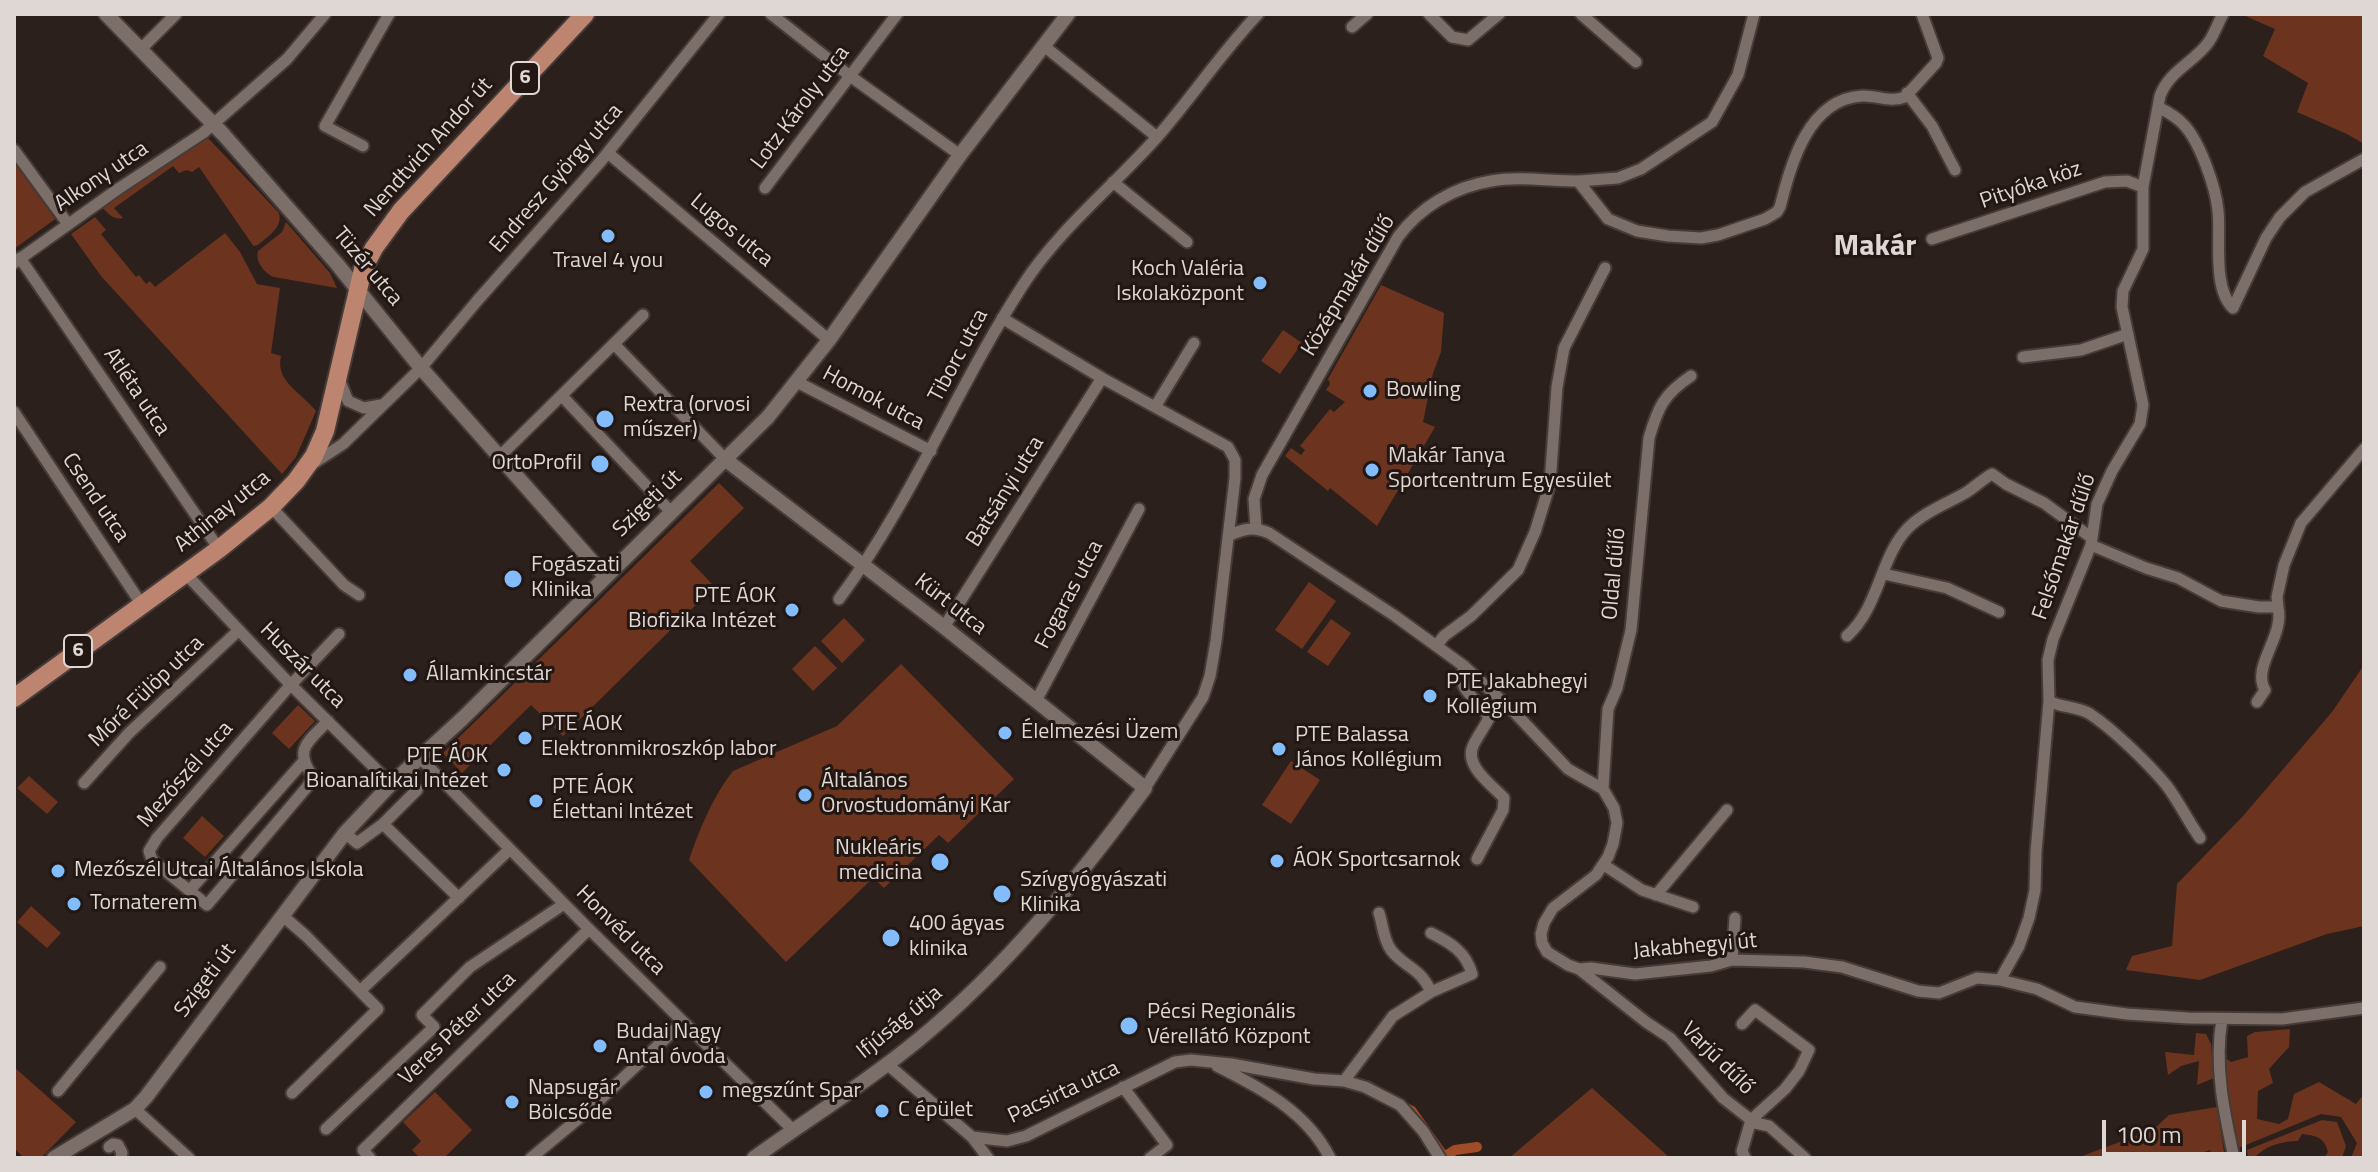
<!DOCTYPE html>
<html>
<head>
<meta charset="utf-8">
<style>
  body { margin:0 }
  #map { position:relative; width:2378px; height:1172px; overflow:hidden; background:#2c201c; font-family:"Titillium Web",sans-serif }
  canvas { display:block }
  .frame { position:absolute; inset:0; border:16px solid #dfd7d4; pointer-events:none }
  .scale { position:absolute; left:2102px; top:1120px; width:144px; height:36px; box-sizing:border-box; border:4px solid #dfd7d4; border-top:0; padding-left:10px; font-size:24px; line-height:28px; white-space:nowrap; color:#dfd7d4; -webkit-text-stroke:6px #221713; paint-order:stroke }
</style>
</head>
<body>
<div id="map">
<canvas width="2378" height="1172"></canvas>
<div class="frame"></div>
<div class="scale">100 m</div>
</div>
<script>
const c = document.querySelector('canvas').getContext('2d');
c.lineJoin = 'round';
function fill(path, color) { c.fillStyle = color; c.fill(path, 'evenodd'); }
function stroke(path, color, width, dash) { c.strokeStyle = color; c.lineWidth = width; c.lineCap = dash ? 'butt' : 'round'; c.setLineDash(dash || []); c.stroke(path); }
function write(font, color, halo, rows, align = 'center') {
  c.font = font + ' "Titillium Web",sans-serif'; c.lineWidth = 6; c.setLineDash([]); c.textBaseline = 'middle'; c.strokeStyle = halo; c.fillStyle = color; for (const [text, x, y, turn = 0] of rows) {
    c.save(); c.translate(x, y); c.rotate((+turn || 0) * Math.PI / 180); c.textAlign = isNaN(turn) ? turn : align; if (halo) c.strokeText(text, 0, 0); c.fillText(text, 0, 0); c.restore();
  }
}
const green = new Path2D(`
  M2241,14H2364V144L2347,134L2297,112L2308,83L2263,56L2275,29Z
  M207,137L279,213C283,228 268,236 258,245L254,246L252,244L199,167L192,172L187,170L179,173L173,166L114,208L123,218C114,220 108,214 102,207L158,167Z
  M14,162L55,219L14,249Z
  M95,217L106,230L101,234L136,277L139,275L146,284L150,281L155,287L225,233L240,252L257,284L280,288L271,353L281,356C275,382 302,393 316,411L296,457L282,474L101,276L71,234Z
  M286,222L330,273L337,288L274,277C264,273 255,261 258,251L282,232Z
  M1381,285L1444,313L1441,352L1433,373L1423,422L1435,427L1377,526L1330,488L1328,491L1285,456L1291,448L1301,455L1305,450L1300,446L1330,409L1334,412L1345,402L1326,390L1330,384L1328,379Z
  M1283,330L1302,343L1280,374L1261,361Z
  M719,483L744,508L690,561L714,586L705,596L563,736L531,705L462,773L443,753Z
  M1309,582L1336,601L1302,649L1275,630Z
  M844,618L865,640L842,663L821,641Z
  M1331,619L1351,633L1328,666L1307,652Z
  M815,646L837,668L813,691L792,669Z
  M901,664L1014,779L948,843L939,835L884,888L873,878L786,962L689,860C699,830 713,796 733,771L837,726Z
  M2364,665V926L2327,934L2200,980L2126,970L2132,956L2172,946L2177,884L2243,816L2332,712Z
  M298,705L315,721L289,749L272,733Z
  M1291,761L1320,780L1291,824L1262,805Z
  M29,776L58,802L47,814L17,788Z
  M202,816L224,836L205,857L183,838Z
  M31,906L61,933L47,948L17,922Z
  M2290,1029L2289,1047L2269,1069L2273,1083L2258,1091L2257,1119L2279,1124L2288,1119L2294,1094L2319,1082L2356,1104L2364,1094V1158H2351L2357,1143L2341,1117L2321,1114L2236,1149L2221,1055L2231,1062L2248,1057L2247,1036L2255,1032Z
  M2196,1033L2206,1034L2211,1044L2214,1078L2197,1085L2199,1061L2181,1066L2168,1075L2165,1052L2194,1055Z
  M14,1067L76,1122L41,1158H24L14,1148Z
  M1592,1088L1670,1158H1509Z
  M435,1092L472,1130L444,1158H420L412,1150L421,1141L403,1122Z
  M2217,1107L2225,1158H2212L2210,1150L2187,1158H2077L2154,1129L2169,1115Z
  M2322,1120L2337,1122L2346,1146L2342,1158H2324L2328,1152C2324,1137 2317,1136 2302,1134L2298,1141C2282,1141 2265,1146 2254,1158H2248L2247,1150Z`);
const stream = new Path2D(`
  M1369,1082L1381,1089
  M1404,1103L1414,1108L1447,1155`);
const canal = new Path2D(`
  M1447,1155L1455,1150L1477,1147`);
const minor = new Path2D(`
  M771,14L850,76L960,155
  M1429,14L1452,37L1468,40L1499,14
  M1581,14L1636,62
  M1352,27L1367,14
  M1044,46L1157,137
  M140,50L176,14
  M1907,93L1932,126L1955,170
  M2158,107C2168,112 2177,117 2184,125C2200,142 2216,188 2218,211C2221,237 2212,288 2233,308L2266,238L2280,217L2305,192L2364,159
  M363,146L325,126L389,14
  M14,150L68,224
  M608,153L829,340
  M1578,181L1618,178L1641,169L1712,122L1738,75L1754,14
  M1113,182L1187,242
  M765,188L897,14
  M1932,239L2105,182L2127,181L2143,187
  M20,258L219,549
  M14,263L118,189L203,133L287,59L325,14
  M1002,318L1102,378L1228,447L1235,460V478L1216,641L1210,676L1203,697L1145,788
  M614,344L726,460
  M2023,357L2081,350L2128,334
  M339,379L348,401L364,408L381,405
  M797,382L931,451
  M562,396L671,512
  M1155,407L1194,343
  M14,412L142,605
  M499,457L643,315
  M311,465L343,444L421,368L477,301L601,161L719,14
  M271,507L344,585L359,595
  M1256,528L1254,499L1262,475L1398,237C1420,207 1454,187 1491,181C1519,176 1550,181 1578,181L1608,219L1637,231L1668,236L1701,238L1718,235L1765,219L1777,212L1780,207C1791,164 1808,99 1862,96C1876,95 1891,103 1905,97L1936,63L1938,58L1922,14
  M1228,536C1243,529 1253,526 1269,533L1395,616L1464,666L1515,713L1568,769L1603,789L1614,808L1617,823L1613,844L1608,857L1596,875L1553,908L1544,923L1541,934L1542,943L1547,952L1568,965L1579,969L1591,968L1635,974L1711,966L1732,960L1804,962L1842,967L1918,991L1939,993L1977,978L2000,980L2037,989L2075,1007L2127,1014L2188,1018L2282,1019L2364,1008
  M2091,545L2146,568L2178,578L2221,601L2259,607H2278L2277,597L2284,565L2301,523L2364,449
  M186,574L286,680L391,784
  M1884,574L1947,588L1999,612
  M839,599C912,501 957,387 1023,285C1060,228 1114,186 1158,136C1192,97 1222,52 1258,14
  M944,627L1102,378
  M1847,636C1879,608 1880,557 1908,528C1924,512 1948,503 1967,492C1976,486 1983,479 1992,474L2006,484L2044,503L2092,538
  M1437,645L1444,636L1471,616L1518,570L1535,532L1550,484L1557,387L1564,348L1605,268
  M1464,666C1455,693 1479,697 1489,718C1484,728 1477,737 1473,746C1464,766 1492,785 1504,798L1503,810L1477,859
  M1036,701L1139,509
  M2049,701C2061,708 2077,706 2090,714C2113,729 2149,764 2167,786C2179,802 2188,821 2200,838
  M2257,702L2265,690C2251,667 2285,636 2278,607
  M328,721C308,742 293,749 313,777L307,787L207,905L152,860L149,851L157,838L287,689L339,634
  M420,758L589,929L793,1130
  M84,783L129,733L239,630
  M1603,789L1608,709L1617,688L1631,630L1649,438C1658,407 1664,394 1691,376
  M383,824L417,790
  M345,833L357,843L383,824L459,898
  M1604,865L1642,890L1693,907
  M190,890L303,762
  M1656,895L1727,810
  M1379,913C1383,925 1383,939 1391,950C1405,968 1420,967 1431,992
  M283,916L306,936L360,991
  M1732,960L1735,918
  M1579,969L1646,1022L1670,1038L1723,1098L1755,1123L1769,1126L1805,1158
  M2000,980L2019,946L2029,918L2035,890L2036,852L2049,701L2048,660L2053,639L2091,545L2097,504L2112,471L2140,424L2143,405L2122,307L2123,291L2143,249V187L2160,96C2169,71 2193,63 2208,43C2214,35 2218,23 2223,14
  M2222,1019C2214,1066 2224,1112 2234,1158
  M1742,1024L1755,1010L1809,1050L1799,1071L1785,1089L1751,1120L1742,1151L1745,1158
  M887,1064L972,1137L1007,1141L1026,1136L1175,1062L1191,1060L1231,1064L1314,1079L1344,1081L1365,1087L1400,1105L1423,1131L1440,1158
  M1217,1066C1261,1088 1307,1112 1330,1158
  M1344,1081L1393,1016L1431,992L1472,974C1466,952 1451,943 1431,933
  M1123,1087L1167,1145L1150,1158
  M58,1091L160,967
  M292,1093L378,1009L360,991L510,849
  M135,1109L189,1158
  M326,1129L434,1027L422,1015L470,967L564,904
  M972,1137L988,1158
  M109,1147L113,1144L118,1145L122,1153L121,1158
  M370,1158L363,1150L589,929
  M531,1158L590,1109L683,1022`);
const tertiary = new Path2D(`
  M106,14L223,134L337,264L421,368L605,576
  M726,460L944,627L1145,788C1078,879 1005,969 917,1041C866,1083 808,1119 754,1158
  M54,1158L135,1109L146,1097L345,833L391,784L462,719L768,417L829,340L960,155L1068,14`);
const primary = new Path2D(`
  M14,698L219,549L271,507L296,481L314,456L325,431L363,269L374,248L401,211L585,14`);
const markers = [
  [608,236,8,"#82bcfa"],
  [1260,283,8,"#82bcfa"],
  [1370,391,8,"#82bcfa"],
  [605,419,10,"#82bcfa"],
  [600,464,10,"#82bcfa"],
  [1372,470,8,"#82bcfa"],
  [513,579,10,"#82bcfa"],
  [792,610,8,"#82bcfa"],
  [410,675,8,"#82bcfa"],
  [1430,696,8,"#82bcfa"],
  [1005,733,8,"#82bcfa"],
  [525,738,8,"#82bcfa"],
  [1279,749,8,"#82bcfa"],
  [504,770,8,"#82bcfa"],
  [805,795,8,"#82bcfa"],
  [536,801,8,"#82bcfa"],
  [1277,861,8,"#82bcfa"],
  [940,862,10,"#82bcfa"],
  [58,871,8,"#82bcfa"],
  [1002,894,10,"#82bcfa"],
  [74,904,8,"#82bcfa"],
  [891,938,10,"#82bcfa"],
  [1129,1026,10,"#82bcfa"],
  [600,1046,8,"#82bcfa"],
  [706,1092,8,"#82bcfa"],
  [512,1102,8,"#82bcfa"],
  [882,1111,8,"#82bcfa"]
];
const shields = [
  [525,78,28],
  [78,651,28]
];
const shieldNames = [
  ["6",525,78],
  ["6",78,651]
];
const streetNames = [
  ["Lotz Károly utca",801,108,-53],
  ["Nendtvich Andor út",429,148,-48],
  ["Alkony utca",102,177,-34],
  ["Endresz György utca",557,179,-49],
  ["Pityóka köz",2031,186,-19],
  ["Lugos utca",731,231,40],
  ["Tüzér utca",367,267,50],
  ["Középmakár dűlő",1349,286,-59],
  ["Tiborc utca",959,356,-62],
  ["Atléta utca",136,392,56],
  ["Homok utca",873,399,28],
  ["Batsányi utca",1006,492,-58],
  ["Csend utca",95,498,56],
  ["Szigeti út",648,504,-44],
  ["Athinay utca",223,512,-39],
  ["Felsőmakár dűlő",2065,547,-71],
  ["Oldal dűlő",1615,574,-85],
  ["Fogaras utca",1070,595,-62],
  ["Kürt utca",950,605,38],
  ["Huszár utca",302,666,45],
  ["Móré Fülöp utca",147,692,-44],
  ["Mezőszél utca",186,775,-49],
  ["Honvéd utca",620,931,45],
  ["Jakabhegyi út",1695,947,-5],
  ["Szigeti út",206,981,-53],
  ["Ifjúság útja",900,1023,-39],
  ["Veres Péter utca",458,1029,-44],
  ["Varjú dűlő",1717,1059,45],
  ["Pacsirta utca",1064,1093,-25]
];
const poiNames = [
  ["Travel 4 you",608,262,"center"],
  ["Koch Valéria",1244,270,"right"],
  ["Iskolaközpont",1244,295,"right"],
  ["Bowling",1386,391],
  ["Rextra (orvosi",623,406],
  ["műszer)",623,431],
  ["Makár Tanya",1388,457],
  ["Sportcentrum Egyesület",1388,482],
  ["OrtoProfil",582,464,"right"],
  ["Fogászati",531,566],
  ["Klinika",531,591],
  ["PTE ÁOK",776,597,"right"],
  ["Biofizika Intézet",776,622,"right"],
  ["Államkincstár",426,675],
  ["PTE Jakabhegyi",1446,683],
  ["Kollégium",1446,708],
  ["PTE ÁOK",541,725],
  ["Elektronmikroszkóp labor",541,750],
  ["Élelmezési Üzem",1021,733],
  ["PTE Balassa",1295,736],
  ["János Kollégium",1295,761],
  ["PTE ÁOK",488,757,"right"],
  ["Bioanalítikai Intézet",488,782,"right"],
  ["Általános",821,782],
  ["Orvostudományi Kar",821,807],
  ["PTE ÁOK",552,788],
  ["Élettani Intézet",552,813],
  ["Nukleáris",922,849,"right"],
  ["medicina",922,874,"right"],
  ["ÁOK Sportcsarnok",1293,861],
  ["Mezőszél Utcai Általános Iskola",74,871],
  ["Szívgyógyászati",1020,881],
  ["Klinika",1020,906],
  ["Tornaterem",90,904],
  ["400 ágyas",909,925],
  ["klinika",909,950],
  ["Pécsi Regionális",1147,1013],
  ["Vérellátó Központ",1147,1038],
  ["Budai Nagy",616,1033],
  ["Antal óvoda",616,1058],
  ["Napsugár",528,1089],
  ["Bölcsőde",528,1114],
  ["megszűnt Spar",722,1092],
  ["C épület",898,1111]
];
const districtNames = [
  ["Makár",1875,248]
];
fill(green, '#6c341e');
stroke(stream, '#a14b29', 3);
stroke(canal, '#a14b29', 10);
stroke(minor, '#453b38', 15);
stroke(tertiary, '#453b38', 18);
stroke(primary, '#453b38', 22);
stroke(minor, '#7c6e69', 11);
stroke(tertiary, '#7c6e69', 14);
stroke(primary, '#bd846f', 18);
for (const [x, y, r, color] of markers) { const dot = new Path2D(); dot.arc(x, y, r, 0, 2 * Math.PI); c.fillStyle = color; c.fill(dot); stroke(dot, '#221713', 3); }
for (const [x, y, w] of shields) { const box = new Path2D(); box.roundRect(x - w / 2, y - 16, w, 32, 6); c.fillStyle = '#221713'; c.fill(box); stroke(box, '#dfd7d4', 2); }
write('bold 20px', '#dfd7d4', null, shieldNames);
write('22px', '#dfd7d4', '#221713', streetNames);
write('22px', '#dfd7d4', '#221713', poiNames, 'left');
write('bold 30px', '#dfd7d4', '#221713', districtNames);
</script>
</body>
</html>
